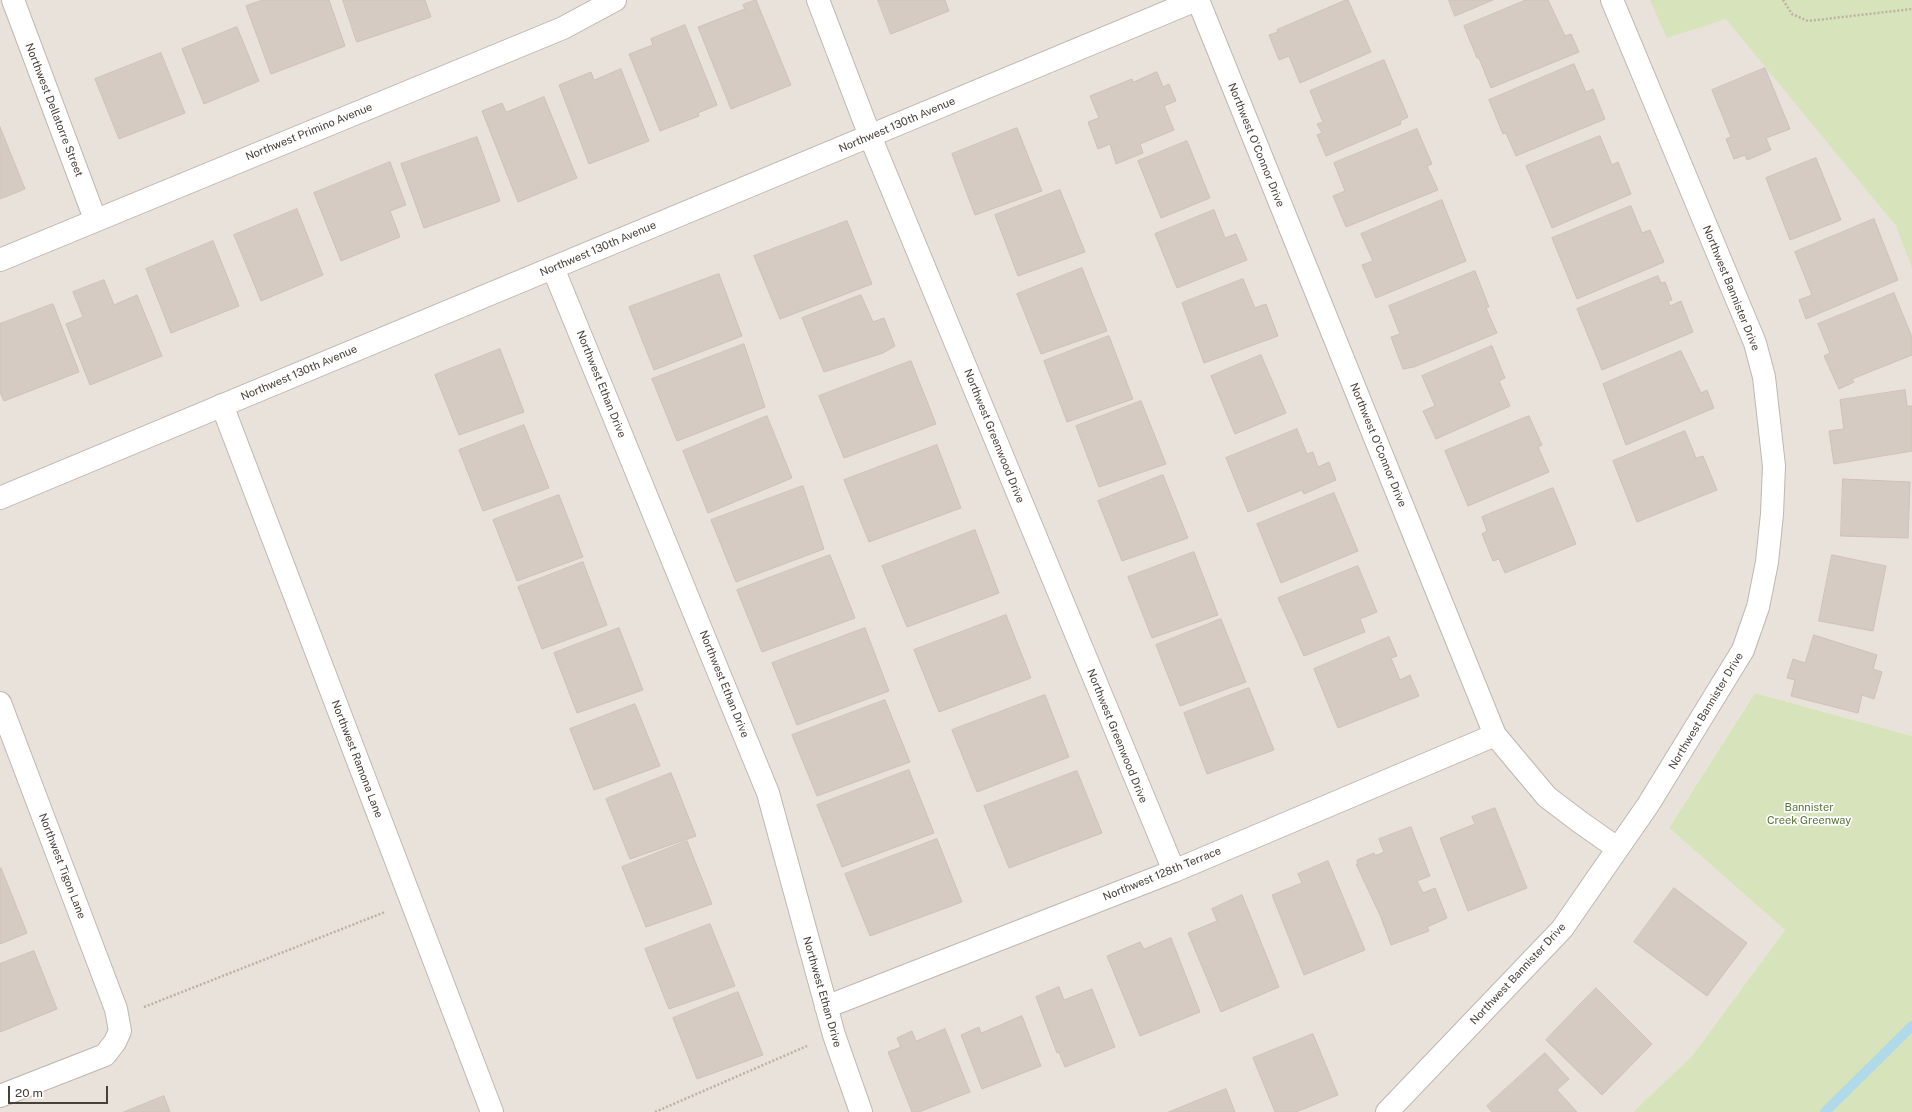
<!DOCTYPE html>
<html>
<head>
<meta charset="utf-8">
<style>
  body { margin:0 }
  #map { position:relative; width:1912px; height:1112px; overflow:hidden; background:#f4f1ec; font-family:"Public Sans",sans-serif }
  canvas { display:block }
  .scale { position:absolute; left:8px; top:1086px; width:100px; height:18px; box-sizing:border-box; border:2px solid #48413a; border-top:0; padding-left:5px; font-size:12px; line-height:14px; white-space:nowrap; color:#48413a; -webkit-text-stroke:3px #fff; paint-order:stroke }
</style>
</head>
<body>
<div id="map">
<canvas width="1912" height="1112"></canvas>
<div class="scale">20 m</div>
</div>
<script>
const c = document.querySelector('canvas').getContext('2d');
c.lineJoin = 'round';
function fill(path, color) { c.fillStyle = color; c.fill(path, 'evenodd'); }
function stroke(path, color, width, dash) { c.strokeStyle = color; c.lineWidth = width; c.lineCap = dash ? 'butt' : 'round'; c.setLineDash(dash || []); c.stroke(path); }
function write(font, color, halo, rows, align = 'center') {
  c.font = font + ' "Public Sans",sans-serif'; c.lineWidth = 3.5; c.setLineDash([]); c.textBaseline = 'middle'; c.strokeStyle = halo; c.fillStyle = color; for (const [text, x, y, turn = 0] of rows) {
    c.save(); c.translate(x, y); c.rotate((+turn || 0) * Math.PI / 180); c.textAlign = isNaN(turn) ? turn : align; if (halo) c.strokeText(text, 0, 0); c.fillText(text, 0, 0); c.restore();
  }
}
const residential = new Path2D(`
  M0,0H1657L1727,16L1896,226L1912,256V736L1755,693L1669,828L1785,930L1692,1056L1633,1112H0Z`);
const green = new Path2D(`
  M1650,0H1912V268L1896,226L1726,19L1667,38Z
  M1755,693L1912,736V1112H1633L1692,1056L1785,930L1669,828Z`);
const stream = new Path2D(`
  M1825,1112L1912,1026`);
const building = new Path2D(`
  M263,0H329L345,46L271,74L246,6Z
  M343,0H425L431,17L357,42Z
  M756,0L791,85L731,109L698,27L745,9L743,5Z
  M878,0H945L949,11L891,34Z
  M1346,0H1348L1371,52L1300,83L1289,56L1279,60L1269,35L1278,32L1277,30Z
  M1449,0H1493L1455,16Z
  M1526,0H1548L1565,36L1571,34L1579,52L1491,88L1479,58H1477L1464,26Z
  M685,25L717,105L698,113L699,116L660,131L629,54L653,45L651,39Z
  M237,27L259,81L204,104L182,49Z
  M161,53L185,113L119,139L95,79Z
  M1384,60L1408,117L1400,121L1401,124L1326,156L1317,135L1322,133L1317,124L1323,122L1310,91Z
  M1574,64L1586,92L1593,89L1605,119L1516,156L1506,133L1503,134L1489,100Z
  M1765,68L1790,129L1766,138L1771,150L1747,160L1745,155L1734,159L1726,139L1731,137L1712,90Z
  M621,69L649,141L589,164L559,85L591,72L594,80Z
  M1157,72L1163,87L1169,84L1176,101L1164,106L1174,130L1140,144L1143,153L1116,164L1110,144L1098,149L1088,122L1099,118L1090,96L1132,79L1133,82Z
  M544,97L577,178L518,202L482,111L502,103L506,112Z
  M0,127L25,189L0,199Z
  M1017,128L1042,191L975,215L952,154Z
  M1417,129L1432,164L1427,166L1438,190L1346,227L1333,196L1345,191L1334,163Z
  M1600,136L1612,165L1618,162L1631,194L1552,228L1526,166Z
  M477,137L500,201L424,228L401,164Z
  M1187,141L1210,198L1161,218L1138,161Z
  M1816,158L1841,220L1790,240L1766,178Z
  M390,162L406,205L390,211L400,237L341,261L314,193Z
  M1060,190L1085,252L1018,276L995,215Z
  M1442,200L1466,261L1376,298L1362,265L1373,261L1361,234Z
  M1631,206L1642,233L1650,230L1664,262L1577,299L1552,238Z
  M297,209L323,275L261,301L234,235Z
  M1214,210L1225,238L1236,234L1247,260L1177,288L1155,234Z
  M1874,219L1898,280L1806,319L1799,300L1812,295L1795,252Z
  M847,221L872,284L780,319L754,256Z
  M213,241L239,306L171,333L146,269Z
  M1082,268L1107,331L1041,354L1017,294Z
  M1475,271L1489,307L1486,308L1497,333L1414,367L1403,369L1391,337L1400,334L1389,306Z
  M719,274L742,336L654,370L629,307Z
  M1658,276L1661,283L1665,282L1672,300L1668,301L1670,306L1681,301L1693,332L1602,370L1577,309Z
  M1243,279L1255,308L1266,304L1278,336L1204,363L1182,303Z
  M104,280L114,305L137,295L162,356L90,385L66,324L83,317L73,292Z
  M1894,293L1912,337V355L1852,379L1854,382L1839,389L1824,356L1830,353L1818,324Z
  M861,295L873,322L884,318L895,346L883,353L824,372L802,318Z
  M53,304L79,372L4,401L0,392V324Z
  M1109,336L1133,399L1067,422L1044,361Z
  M744,344L765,407L677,441L652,379Z
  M1492,346L1505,378L1499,381L1510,406L1436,439L1423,411L1435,406L1422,376Z
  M500,349L524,412L459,435L435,375Z
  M1681,351L1701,393L1707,390L1714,408L1626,445L1603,384Z
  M1261,355L1286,413L1235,434L1211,376Z
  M911,361L936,424L844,458L819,396Z
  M1905,390L1907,406H1912V451L1834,464L1829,431L1844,429L1840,400Z
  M1141,401L1166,464L1099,487L1076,426Z
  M767,416L792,478L708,513L683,451Z
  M1529,416L1542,445L1538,447L1549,472L1468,506L1445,451Z
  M524,425L549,488L483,511L459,450Z
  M1297,429L1307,454L1313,452L1318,467L1329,462L1336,480L1304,494L1302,490L1248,512L1226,458Z
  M1685,431L1696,458L1703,456L1717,490L1637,522L1613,461Z
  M937,445L961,508L869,542L844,480Z
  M1163,475L1188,538L1122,561L1098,501Z
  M1843,479L1910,482L1908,538L1841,536Z
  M803,486L824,549L736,582L711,520Z
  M1553,488L1576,544L1505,573L1499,559L1493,561L1482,534L1487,531L1482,517Z
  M1334,493L1358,551L1281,583L1257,524Z
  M559,495L583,557L517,581L493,520Z
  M975,530L999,593L907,627L882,566Z
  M1194,552L1218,615L1152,638L1128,577Z
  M830,555L855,618L762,652L737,590Z
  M1832,555L1886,566L1873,631L1819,621Z
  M583,562L607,625L542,649L518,587Z
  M1358,566L1377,612L1360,619L1365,632L1304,656L1278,598Z
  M1006,615L1031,678L939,712L914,650Z
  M1221,619L1246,682L1180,706L1156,645Z
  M619,628L643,690L577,713L554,653Z
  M865,628L889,691L797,725L772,663Z
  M1814,635L1877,655L1873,669L1882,672L1874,699L1862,695L1858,713L1791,696L1795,680L1787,678L1793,659L1805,663Z
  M1389,637L1397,656L1391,658L1400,680L1410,675L1419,696L1338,728L1314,669Z
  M1249,688L1274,750L1207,774L1184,713Z
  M1045,695L1069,757L977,792L952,730Z
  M885,700L910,762L817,796L792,735Z
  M635,704L660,766L594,790L570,729Z
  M909,770L934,833L842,867L817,805Z
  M1077,771L1102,833L1009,868L984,806Z
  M671,773L696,836L630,859L606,799Z
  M1495,808L1527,888L1468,911L1440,838L1475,824L1472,817Z
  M1411,827L1430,876L1417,881L1423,893L1435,888L1447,918L1427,927L1429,931L1391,945L1380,915L1356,864H1358L1357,860L1374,853L1375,856L1384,852L1379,839Z
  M937,839L962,902L870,936L845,874Z
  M687,841L712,904L646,927L622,867Z
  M1328,861L1365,950L1304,975L1272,895L1302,883L1298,874Z
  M1,868L27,933L0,944V869Z
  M1674,888L1747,943L1707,996L1634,942Z
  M1242,895L1279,987L1221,1012L1188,933L1217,921L1212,909Z
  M710,924L735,986L669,1009L645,949Z
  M1171,938L1200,1012L1140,1036L1107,956L1140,942L1144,949Z
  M34,951L57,1009L0,1032V964Z
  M1059,987L1064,1000L1092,989L1115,1047L1065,1067L1059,1052L1057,1053L1036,997Z
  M1596,988L1652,1044L1602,1095L1546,1040Z
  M738,992L763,1055L697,1079L673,1018Z
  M1022,1016L1041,1066L982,1089L961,1035L979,1027L981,1033Z
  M945,1029L970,1092L919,1112H912L888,1052L901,1047L897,1038L912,1031L916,1041Z
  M1313,1034L1338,1095L1296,1112H1275L1253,1058Z
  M1545,1053L1569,1079L1557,1090L1577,1112H1492L1487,1106Z
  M1226,1089L1235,1112H1169Z
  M164,1096L170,1112H124Z`);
const path = new Path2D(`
  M1783,0L1792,14L1808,21L1912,9
  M144,1007L385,912
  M655,1112L807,1046`);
const minor = new Path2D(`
  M13,0L95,219
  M818,0L870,136L1174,871
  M1198,0L1495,735L1547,797L1580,822L1617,848
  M0,260L563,28L615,0
  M553,268L768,793L834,1035L861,1112
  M222,405L492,1112
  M0,498L1196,0
  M0,703L116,1009L120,1031L115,1042L105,1055L0,1096
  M826,1007L1174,871L1495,735
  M1387,1112L1562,929L1648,805L1743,650L1758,607L1767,562L1772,514L1774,466L1764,377L1755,343L1612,0`);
const streetNames = [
  ["Northwest Dellatorre Street",54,110,69],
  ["Northwest 130th Avenue",897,125,-23],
  ["Northwest Primino Avenue",309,132,-22],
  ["Northwest O'Connor Drive",1256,145,68],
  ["Northwest 130th Avenue",598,249,-23],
  ["Northwest Bannister Drive",1731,288,68],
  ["Northwest 130th Avenue",299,373,-23],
  ["Northwest Ethan Drive",601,384,68],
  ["Northwest Greenwood Drive",994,436,68],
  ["Northwest O'Connor Drive",1378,445,68],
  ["Northwest Ethan Drive",724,684,68],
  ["Northwest Bannister Drive",1706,711,-59],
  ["Northwest Greenwood Drive",1117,736,68],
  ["Northwest Ramona Lane",357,759,69],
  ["Northwest Tigon Lane",62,866,69],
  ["Northwest 128th Terrace",1162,874,-22],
  ["Northwest Bannister Drive",1518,974,-47],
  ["Northwest Ethan Drive",822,992,74]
];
const parkNames = [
  ["Bannister",1809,808],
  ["Creek Greenway",1809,821]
];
fill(residential, '#e8e2db');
fill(green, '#d7e3ba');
stroke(stream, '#b0dae9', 10);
fill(building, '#d5cbc3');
stroke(building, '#cfc2b7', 1);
stroke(minor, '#bfb7b0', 24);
stroke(path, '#bfb1a2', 2.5, [2, 2]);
stroke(minor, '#fff', 22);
write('11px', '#48413a', '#fff', streetNames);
write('11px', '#557434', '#fff', parkNames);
</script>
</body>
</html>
